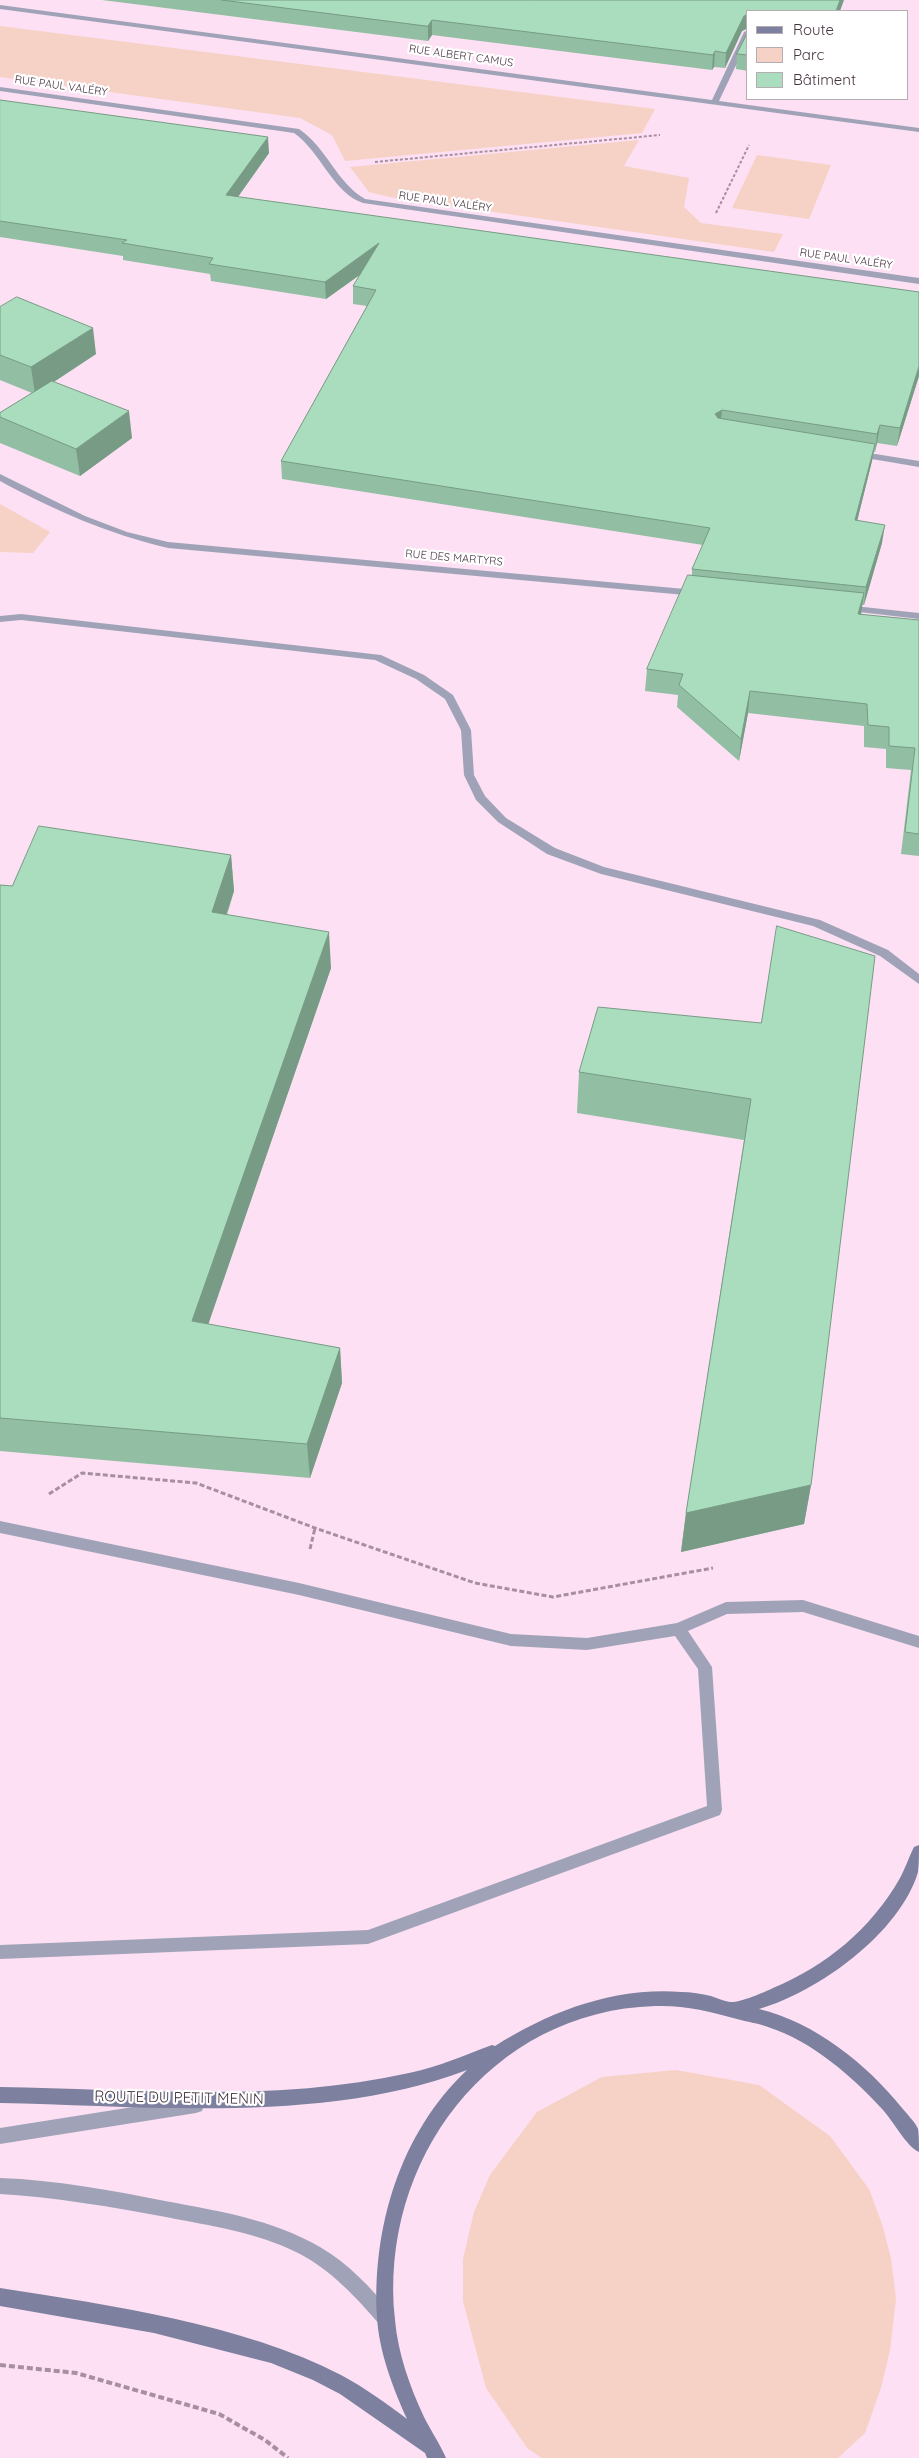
<!DOCTYPE html>
<html>
<head>
<meta charset="utf-8">
<style>
  body { margin:0 }
  #map { position:relative; width:919px; height:2458px; overflow:hidden; background:#fde0f3; font-family:Quicksand,sans-serif }
  canvas { display:block }
  .legend { position:absolute; left:746px; top:10px; width:162px; height:90px; box-sizing:border-box; background:#fff; border:1px solid #b5adb3; margin:0; padding:6px 9px; list-style:none; font-size:15px; color:#463340 }
  .legend li { display:flex; align-items:center; gap:10px; height:25px }
  .legend b { width:25px; border:1px solid #b5adb3 }
</style>
</head>
<body>
<div id="map">
<canvas width="919" height="2458"></canvas>
<ul class="legend">
<li><b style="height:6px;background:#7d819f"></b>Route</li>
<li><b style="height:14px;background:#f6d1c5"></b>Parc</li>
<li><b style="height:14px;background:#aaddbe"></b>Bâtiment</li>
</ul>
</div>
<script>
const c = document.querySelector('canvas').getContext('2d');
c.lineJoin = 'round';
function fill(path, color) { c.fillStyle = color; c.fill(path, 'evenodd'); }
function stroke(path, color, width, dash) { c.strokeStyle = color; c.lineWidth = width; c.lineCap = dash ? 'butt' : 'round'; c.setLineDash(dash || []); c.stroke(path); }
function write(font, color, halo, rows, align = 'center') {
  c.font = font + ' Quicksand,sans-serif'; c.lineWidth = 4.5; c.setLineDash([]); c.textBaseline = 'middle'; c.strokeStyle = halo; c.fillStyle = color; for (const [text, x, y, turn = 0] of rows) {
    c.save(); c.translate(x, y); c.rotate((+turn || 0) * Math.PI / 180); c.textAlign = isNaN(turn) ? turn : align; if (halo) c.strokeText(text, 0, 0); c.fillText(text, 0, 0); c.restore();
  }
}
const green = new Path2D(`
  M0,26L655,109L642,133L345,161L332,135L300,118L0,77Z
  M639,140L624,166L689,178L684,207L701,223L783,234L774,252L389,197L369,192L350,167Z
  M757,155L831,165L809,219L732,208Z
  M0,504L50,532L33,553L0,552Z
  M676,2070L759,2085L830,2136L869,2189L882,2224L891,2258L896,2299L890,2350L881,2388L865,2433L838,2458H542L528,2449L486,2388L463,2301V2259L474,2212L490,2175L537,2112L602,2077Z`);
const pathFar2 = new Path2D(`
  M375,162L660,135
  M716,213L749,145`);
const pathFar1 = new Path2D(`
  M49,1494L82,1473L196,1483L315,1528L475,1583L553,1597L713,1568
  M310,1549L315,1528`);
const path = new Path2D(`
  M0,2365L76,2373L219,2414L265,2440L288,2458`);
const lane = new Path2D(`
  M857,451L919,461V467L854,456L852,454Z
  M21,614L381,655L424,675L453,695L471,730L474,775L485,796L506,818L555,848L604,867L820,920L888,950L919,974V984L880,956L813,926L601,874L547,854L498,822L476,800L464,775L461,730L445,699L416,679L375,660L21,620L0,622V616Z
  M0,1521L299,1583L511,1634L587,1638L677,1623L726,1602L803,1600L919,1636V1648L803,1612L727,1614L688,1631L712,1667L722,1810L720,1815L368,1944L0,1959V1945L368,1930L707,1806L698,1669L675,1636L587,1650L511,1646L299,1595L0,1533Z
  M196,2097L202,2099L204,2105L202,2111L196,2113L0,2144V2128Z
  M0,2178C56,2180 110,2190 165,2201C218,2211 272,2219 320,2247C348,2263 371,2288 392,2313L395,2319L392,2325L386,2328L380,2325C356,2297 331,2270 298,2253C257,2232 210,2226 166,2217C110,2207 56,2197 0,2194Z`);
const street = new Path2D(`
  M0,5L712,100L744,32L748,30V40L719,101L919,128V132L0,9Z
  M0,87L299,129C327,148 336,182 365,199L919,278V284L363,203C333,193 321,152 294,133L0,91Z
  M0,474L85,516L127,532L168,542L696,590L701,593L696,596L168,548C108,534 54,510 0,481Z
  M845,605L919,613V619L842,610V606Z`);
const secondary = new Path2D(`
  M919,1845C919,1853 919,1864 918,1872C900,1933 818,1992 759,2009C814,2022 867,2064 902,2108C907,2114 915,2122 918,2129C919,2135 919,2146 919,2152C907,2147 893,2121 883,2110C853,2077 812,2041 768,2027C758,2023 747,2022 737,2019C709,2011 684,2005 655,2006C490,2011 378,2161 395,2320C398,2354 410,2387 424,2417C431,2431 440,2444 446,2458H427L425,2453L340,2394L313,2380L271,2363L154,2333L0,2306V2288C109,2305 243,2324 341,2375C365,2388 386,2403 407,2419C393,2388 379,2352 377,2317C372,2228 400,2133 467,2070C327,2124 148,2106 0,2103V2087C135,2089 276,2103 409,2073C438,2067 465,2055 492,2045L495,2046C551,2011 614,1987 681,1992C691,1992 702,1994 711,1996C717,1998 724,2001 730,2002C739,2003 763,1993 773,1988C826,1966 871,1929 900,1878C905,1869 909,1857 914,1847Z`);
const wall = new Path2D(`
  M102,0H844L748,11V28L742,31L725,68L714,67L712,70L432,35L428,41Z
  M748,32V71L736,69L737,54Z
  M0,100L269,153L238,197L919,376L897,446L877,443L875,452H874L872,461L857,520L882,543L864,605H862L861,615L919,620V856L901,854L911,770L886,768V749L864,747V726L748,713L739,761L677,707L678,695L645,691L647,669L692,575V569L703,545L282,479L281,461L367,306L353,304V286L360,275L326,299L211,281L210,274L123,260V256L0,237Z
  M0,307L96,354L54,382L132,438L80,476L0,443V413L32,393L0,380Z
  M231,855L234,891L227,915L331,968L208,1324L340,1348L342,1383L310,1478L0,1451V885L12,886Z
  M761,1023L811,1485L804,1524L681,1552L686,1513L744,1140L577,1113L579,1072Z`);
const shadedWall = new Path2D(`
  M840,0H844L840,11H836Z
  M748,14V28L742,31L725,68L726,53L744,16Z
  M432,20V35L428,41V26Z
  M715,51L714,67L712,70L713,55Z
  M268,137L269,153L227,212L226,195Z
  M379,243L380,260L326,299L325,282Z
  M93,328L96,354L35,394L31,367Z
  M919,366V376L897,446L900,428Z
  M722,410L720,427L715,414Z
  M129,411L132,438L80,476L76,449Z
  M880,425L877,443L875,452L877,434Z
  M875,444L872,461L853,538L855,520Z
  M885,525L882,543L864,605L866,587Z
  M864,593L861,615L858,614Z
  M750,691L748,713L739,761L741,739Z
  M231,855L234,891L215,948L212,912Z
  M329,932L331,968L197,1357L192,1321Z
  M340,1348L342,1383L310,1478L307,1444Z
  M811,1485L804,1524L681,1552L686,1513Z`);
const building = new Path2D(`
  M222,0H840L836,11H748V14L744,16L726,53L715,51L713,55L432,20L428,26Z
  M748,32V55L737,54Z
  M0,100L268,137L226,195L919,292V366L900,428L880,425L877,434L722,410L715,414L718,418L875,444L855,520L885,525L866,587L692,569L710,528L281,461L376,290L353,286L379,243L325,282L209,264L213,258L122,243L127,240L0,221Z
  M17,297L93,328L31,367L0,355V307Z
  M52,381L129,411L76,449L0,417V413Z
  M688,575L864,593L858,614L919,620V834L905,832L915,748L889,746V727L868,725L867,704L750,691L741,739L679,685L683,674L647,669Z
  M39,826L231,855L212,912L329,932L192,1321L340,1348L307,1444L0,1418V885L12,886Z
  M777,926L875,956L811,1485L686,1513L751,1099L579,1072L598,1007L761,1023Z`);
const farStreetnames = [
  ["RUE ALBERT CAMUS",461,56,8],
  ["RUE PAUL VALÉRY",61,86,8],
  ["RUE PAUL VALÉRY",445,202,8],
  ["RUE PAUL VALÉRY",846,259,8],
  ["RUE DES MARTYRS",454,558,5]
];
const nearStreetnames = [
  ["ROUTE DU PETIT MENIN",179,2098,1]
];
fill(green, '#f6d1c5');
stroke(pathFar2, '#a78f9f', 2, [3, 2]);
stroke(pathFar1, '#a78f9f', 3, [5, 2.5]);
stroke(path, '#a78f9f', 4, [6, 3]);
fill(lane, '#a0a3b8');
fill(street, '#a0a3b8');
fill(secondary, '#7d819f');
fill(wall, '#92bea3');
fill(shadedWall, '#779b85');
fill(building, '#aaddbe');
stroke(building, '#779b85', 1);
write('11px', '#463340', '#fff', farStreetnames);
write('15px', '#463340', '#fff', nearStreetnames);
</script>
</body>
</html>
